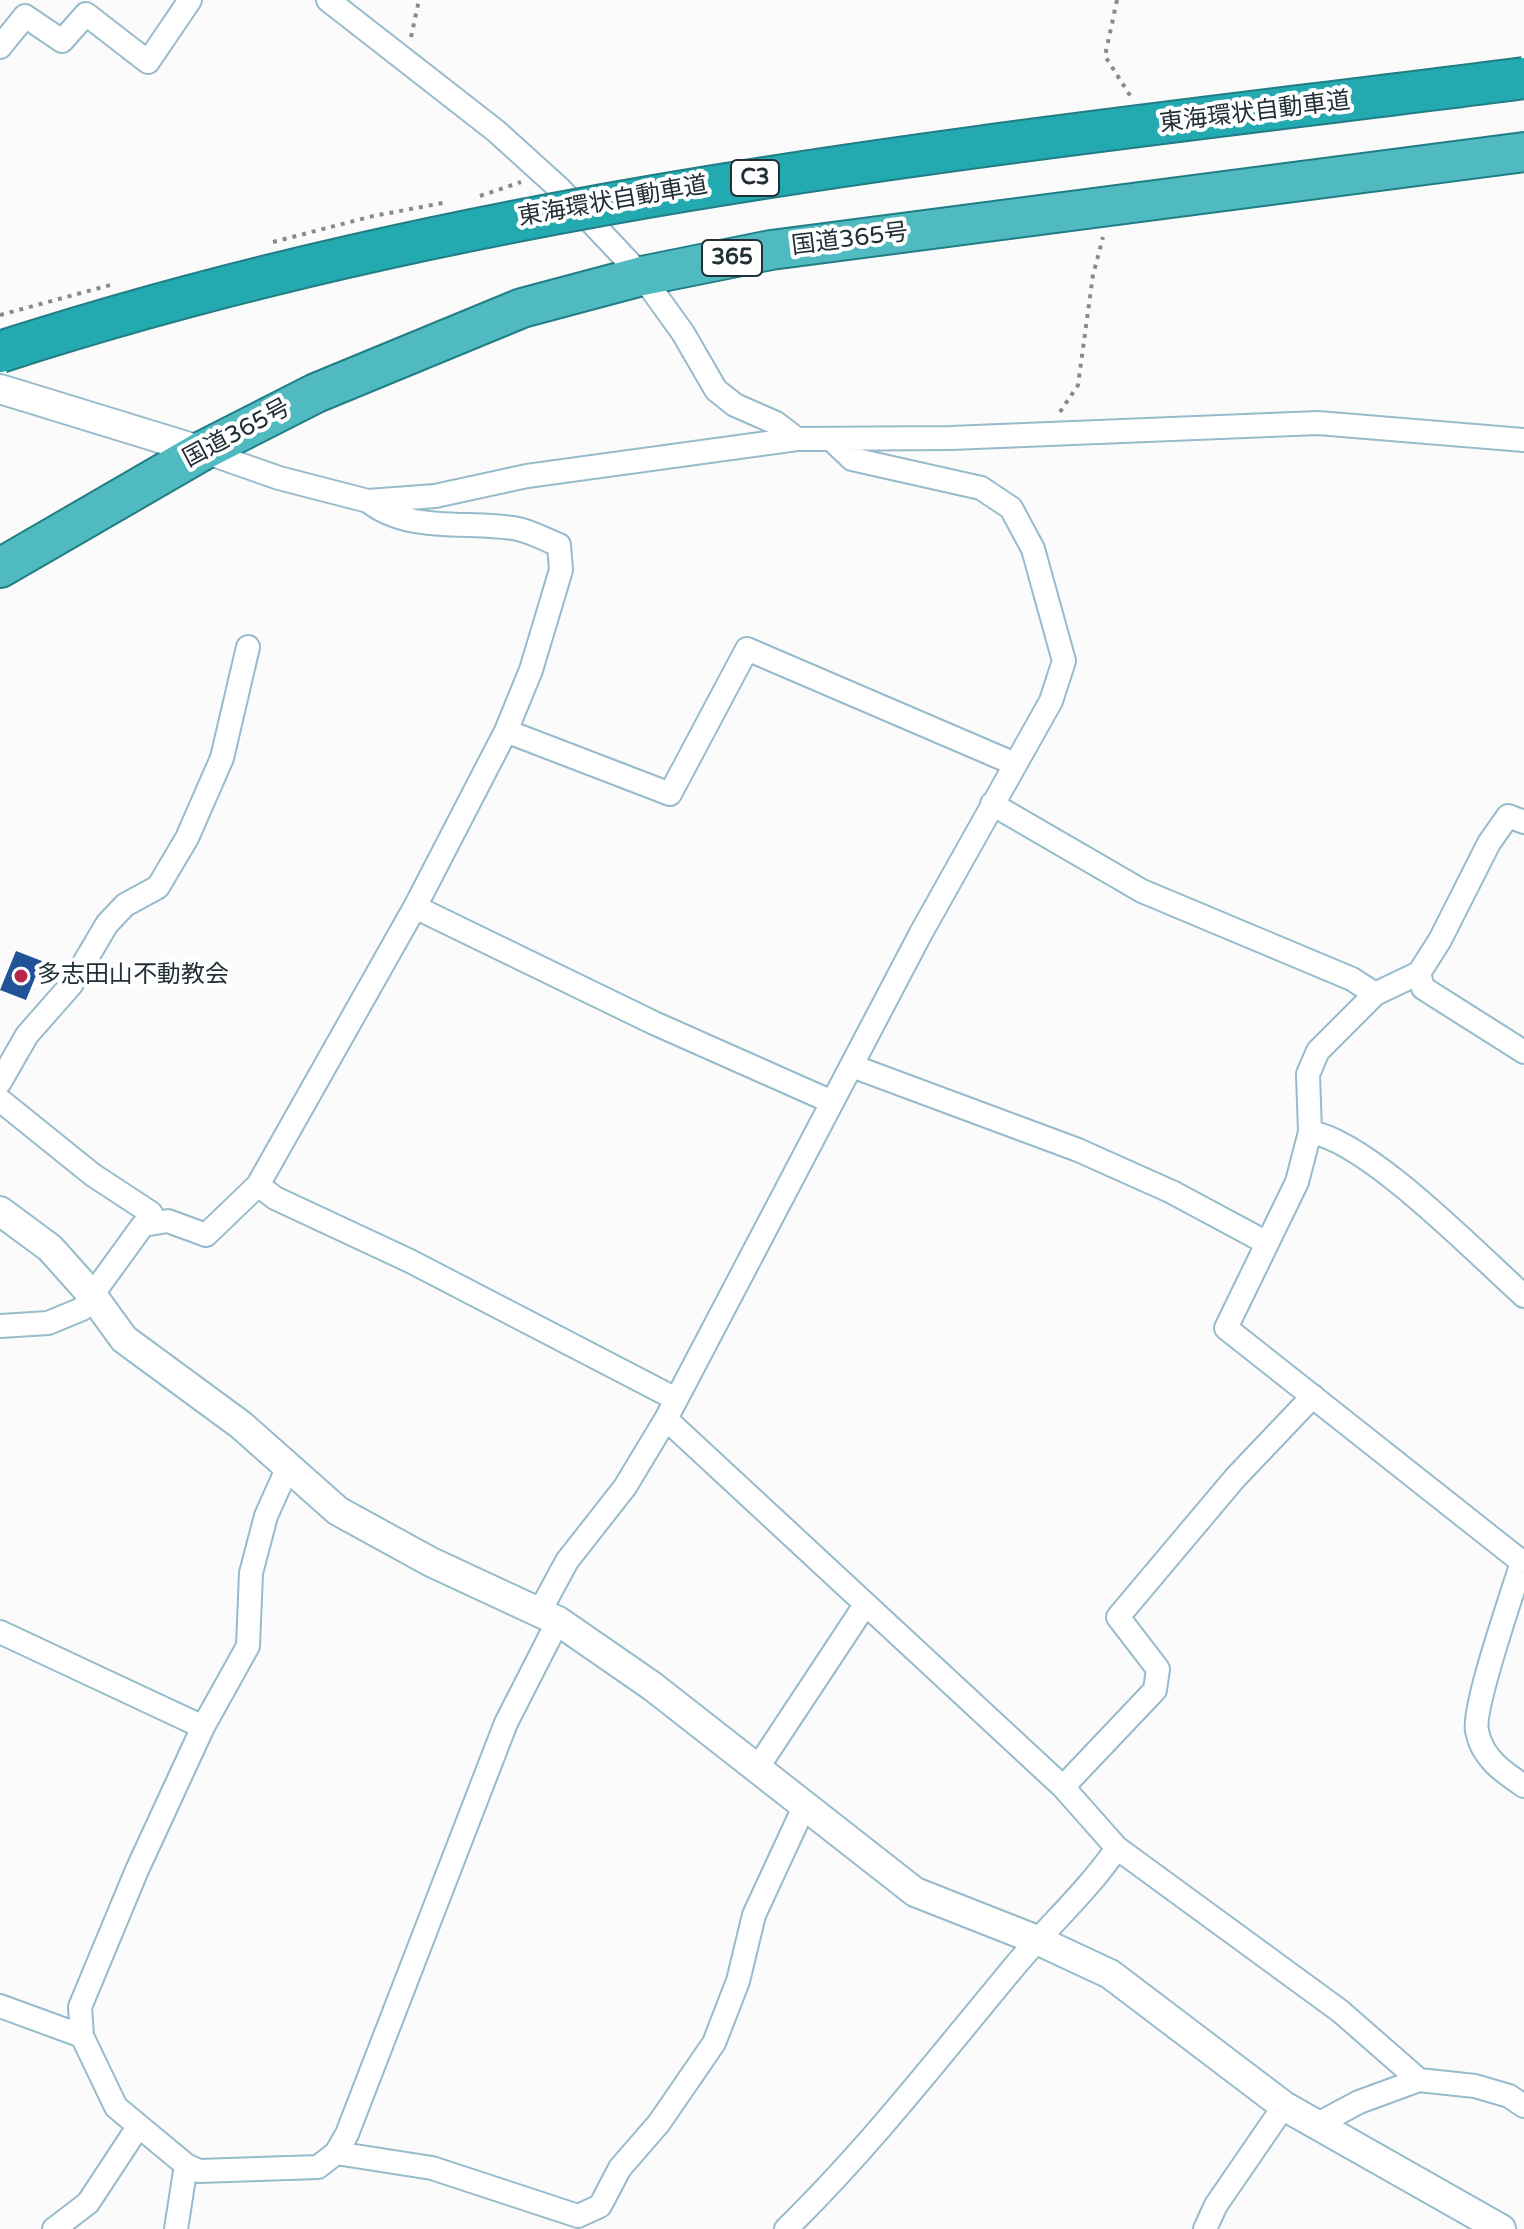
<!DOCTYPE html>
<html>
<head>
<meta charset="utf-8">
<style>
  body { margin:0 }
  canvas { display:block; background:#fbfbfb }
</style>
</head>
<body>
<canvas width="1524" height="2229"></canvas>
<script>
const c = document.querySelector('canvas').getContext('2d');
c.lineJoin = 'round';
function fill(path, color) { c.fillStyle = color; c.fill(path, 'evenodd'); }
function stroke(path, color, width, dash) { c.strokeStyle = color; c.lineWidth = width; c.lineCap = dash ? 'butt' : 'round'; c.setLineDash(dash || []); c.stroke(path); }
function write(font, color, halo, rows, align = 'center') {
  c.font = font + ' "Varela Round","Noto Sans JP",sans-serif'; c.lineWidth = 8; c.setLineDash([]); c.textBaseline = 'middle'; c.strokeStyle = halo; c.fillStyle = color; for (const [text, x, y, turn = 0] of rows) {
    c.save(); c.translate(x, y); c.rotate((+turn || 0) * Math.PI / 180); c.textAlign = isNaN(turn) ? turn : align; if (halo) c.strokeText(text, 0, 0); c.fillText(text, 0, 0); c.restore();
  }
}
const building = new Path2D(`
  M16,951L42,961L26,1000L0,990Z`);
const path = new Path2D(`
  M1117,0L1105,56L1131,97
  M411,37L419,0
  M480,196L521,182
  M273,242L373,216L448,202
  M0,315L114,284
  M1060,412L1078,385L1093,275L1103,237`);
const minor = new Path2D(`
  M328,0L496,131L560,189L642,276L683,333L716,390L735,405L776,423L797,439
  M0,47L25,16L62,41L86,14L148,62L190,0
  M202,451L279,478L368,501L435,496L527,476L797,439L951,438L1318,423L1524,440
  M506,731L670,794L747,649L1015,764
  M992,804L1142,891L1352,979L1375,994
  M1524,822L1508,816L1489,843L1440,940L1419,973L1375,994L1318,1051L1308,1074L1310,1132L1297,1182L1226,1328L1522,1562L1524,1560
  M415,907L654,1023L832,1102
  M1419,973L1423,988L1524,1052
  M852,1066L1078,1150L1172,1192L1267,1243
  M0,1082L27,1035L71,985L107,924L125,905L158,887L187,838L222,758L248,647
  M0,1100L93,1175L151,1213L154,1223
  M1310,1132C1368,1141 1477,1254 1524,1296
  M258,1185L275,1198L410,1261L676,1399
  M0,1326L48,1323L82,1309L143,1225L168,1221L206,1235L258,1185L415,907L506,731L531,670L561,570L559,545C546,540 532,532 518,529C470,520 409,534 368,501
  M666,1419L1063,1787L1117,1848L1340,2011L1419,2080L1475,2086L1509,2096L1524,2106
  M287,1469L266,1516L251,1573L248,1646L203,1727L137,1870L80,2007L82,2036L116,2107L186,2165L199,2171L318,2167L336,2153L347,2134L506,1723L558,1621
  M1522,1562C1513,1592 1472,1708 1477,1731C1482,1758 1503,1772 1524,1786
  M540,1611L567,1561L625,1487L666,1419L921,933L1051,701L1064,661L1033,549L1011,508L981,488L852,459L832,440
  M0,1632L203,1727
  M758,1767L865,1605
  M1063,1787L1155,1690L1158,1669L1118,1617L1235,1478L1313,1396
  M0,2006L82,2036
  M1316,2125L1359,2102L1419,2080
  M336,2153L432,2168L578,2216L600,2206L620,2168L659,2123L714,2043L738,1981L754,1915L804,1807
  M54,2229L88,2203L138,2127
  M176,2229L186,2165
  M786,2229C869,2148 940,2056 1014,1967C1048,1926 1086,1893 1117,1848
  M1205,2229L1216,2205L1284,2106`);
const tertiary = new Path2D(`
  M0,389L202,451
  M0,1211L50,1248L92,1295L124,1339L241,1425L338,1511L431,1562L558,1621L652,1686L915,1892L1037,1940L1110,1974L1284,2106L1501,2229`);
const trunk = new Path2D(`
  M0,568L202,451L316,393L522,308L642,276L771,250L1524,152`);
const motorwayBridge = new Path2D(`
  M0,352C495,191 1010,144 1524,78`);
const markers = [
  [21,976,8,"#b6254a"]
];
const shields = [
  [755,178,48],
  [732,258,60]
];
const shieldNames = [
  ["C3",755,178],
  ["365",732,258]
];
const streetNames = [
  ["東海環状自動車道",1255,113,-7],
  ["東海環状自動車道",613,202,-10],
  ["国道365号",850,240,-7],
  ["国道365号",237,434,-28]
];
const poiNames = [
  ["多志田山不動教会",37,976]
];
fill(building, '#225399');
stroke(minor, '#98bbcc', 26);
stroke(tertiary, '#98bbcc', 32);
stroke(trunk, '#227e85', 42);
stroke(path, '#848c90', 4, [4, 6]);
stroke(minor, '#fff', 22);
stroke(tertiary, '#fff', 28);
stroke(trunk, '#4fbac0', 38);
stroke(motorwayBridge, '#227e85', 44, []);
stroke(motorwayBridge, '#23a9b0', 40);
for (const [x, y, r, color] of markers) { const dot = new Path2D(); dot.arc(x, y, r, 0, 2 * Math.PI); c.fillStyle = color; c.fill(dot); stroke(dot, '#fff', 3); }
for (const [x, y, w] of shields) { const box = new Path2D(); box.roundRect(x - w / 2, y - 18, w, 36, 6); c.fillStyle = '#fff'; c.fill(box); stroke(box, '#212f36', 2); }
write('bold 22px', '#212f36', null, shieldNames);
write('24px', '#212f36', '#fff', streetNames);
write('24px', '#212f36', '#fff', poiNames, 'left');
</script>
</body>
</html>
